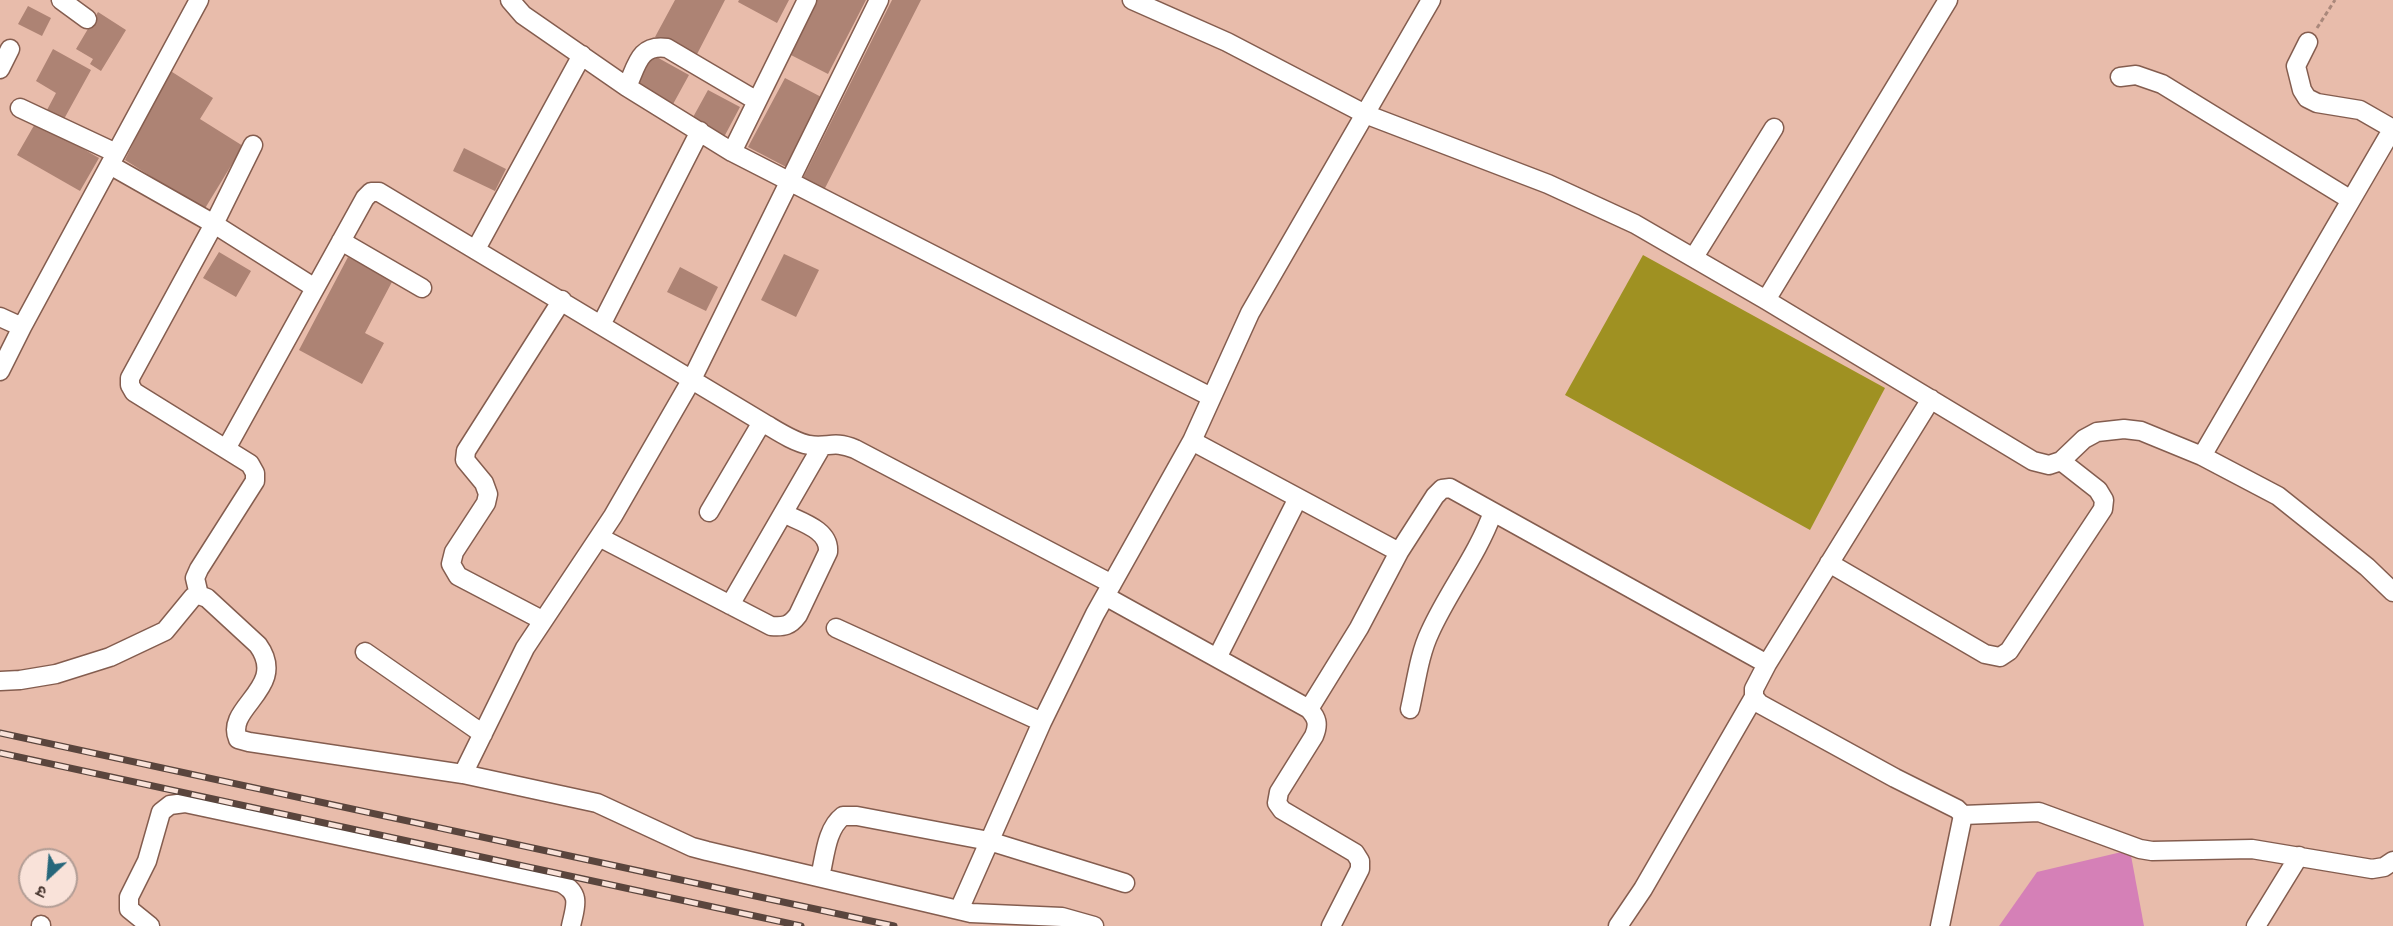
<!DOCTYPE html>
<html>
<head>
<meta charset="utf-8">
<style>
  body { margin:0 }
  #map { position:relative; width:2393px; height:926px; overflow:hidden; background:#e8bcab; font-family:"Titillium Web","Noto Sans Devanagari",sans-serif }
  canvas { display:block }
  .north { position:absolute; left:18px; top:848px; width:60px; height:60px; box-sizing:border-box; background:#f9e2d9; border:2px solid #b29d95; border-radius:50%; rotate:206deg; font-size:16px; font-weight:700; line-height:24px; text-align:center; color:#48362f }
  .north::after { content:''; display:block; margin:auto; width:21px; height:27px; background:#27677b; clip-path:polygon(50% 0,100% 100%,50% 72%,0 100%) }
</style>
</head>
<body>
<div id="map">
<canvas width="2393" height="926"></canvas>
<div class="north">उ</div>
</div>
<script>
const c = document.querySelector('canvas').getContext('2d');
c.lineJoin = 'round';
function fill(path, color) { c.fillStyle = color; c.fill(path, 'evenodd'); }
function stroke(path, color, width, dash) { c.strokeStyle = color; c.lineWidth = width; c.lineCap = dash ? 'butt' : 'round'; c.setLineDash(dash || []); c.stroke(path); }
const forest = new Path2D(`
  M1643,255L1885,388L1810,530L1565,395Z`);
const water = new Path2D(`
  M2130,850L2144,926H1999L2037,872Z`);
const building = new Path2D(`
  M675,0H725L695,58L655,37Z
  M739,0H789L777,23L738,2Z
  M817,0H866L828,74L789,54Z
  M892,0H921L823,192L802,180Z
  M28,6L51,18L42,36L18,24Z
  M98,12L126,30L101,71L90,64L93,59L76,49Z
  M53,49L91,70L64,119L47,110L56,93L36,81Z
  M653,55L689,75L672,106L635,86Z
  M169,70L213,98L200,119L243,146L204,210L125,160Z
  M785,78L825,99L788,168L748,147Z
  M708,90L740,107L724,137L692,119Z
  M36,122L99,158L80,191L17,155Z
  M464,148L506,169L495,191L453,171Z
  M219,252L251,271L236,297L203,278Z
  M784,254L819,270L796,317L761,300Z
  M348,257L393,280L365,333L384,343L362,384L299,350Z
  M680,267L718,287L706,311L667,292Z`);
const path = new Path2D(`
  M2317,28L2335,0`);
const minor = new Path2D(`
  M61,0L87,19
  M510,0L523,15L627,87L732,152L1211,397
  M1132,0L1227,42L1365,114L1548,184L1635,224L1766,300L2033,461L2049,465L2061,461L2084,439L2097,432L2124,429L2141,431L2202,456L2278,496L2367,567L2393,592
  M2308,42L2296,66L2302,90L2307,98L2317,103L2360,110L2393,129
  M0,69L10,49
  M2120,77L2136,75L2162,84L2351,200
  M627,87C637,65 639,44 667,48L757,101
  M20,108L116,153
  M732,152L807,0
  M110,165L214,224L315,288
  M341,241L422,288
  M476,249L582,55
  M1694,257L1774,128
  M1766,300L1948,0
  M0,317L22,327L0,371
  M601,325L700,131
  M22,327L199,0
  M1931,399L1767,664L1754,689V697L1760,704L1895,778L1957,809L1963,815L1940,926
  M1192,441L1399,552L1435,496L1442,489L1450,488L1767,664
  M226,449L365,198L371,192H379L762,422C776,430 793,442 809,445C829,448 833,440 855,449L1112,584
  M2202,456L2393,128
  M709,512L762,422
  M599,537L771,626C784,627 790,626 798,615L828,552C830,530 801,522 785,514
  M1829,563L1985,654L2000,657L2009,651L2103,509L2104,500L2098,490L2061,461
  M199,595L195,578L199,569L255,481V473L250,464L134,392L130,385V378L214,224L253,145
  M1105,596L1309,709C1317,718 1319,724 1314,736L1279,792L1277,803L1282,810L1355,853L1360,861V869L1331,926
  M730,605L822,446
  M542,620L458,576L451,564L454,552L486,503L488,494L484,483L465,460L466,451L562,300
  M836,628L1042,722
  M365,652L483,734
  M1217,658L1298,498
  M0,681L20,680L56,674L110,657L165,631L193,597L199,595L207,598L258,645C289,688 224,707 238,739L249,742L463,774L597,803L692,847L707,851L971,913L1062,917L1094,926
  M1309,709L1359,628L1399,552
  M1410,709C1416,683 1419,655 1430,632C1449,590 1477,556 1493,512
  M463,774L525,648L613,516L692,379L879,0
  M1963,815L2039,812L2140,849L2152,851L2252,849L2372,869L2384,867L2393,861
  M820,877C825,857 826,829 843,816H857L989,841L1125,883
  M959,910L1042,722L1095,614L1192,441L1250,313L1431,0
  M41,926V925
  M150,926L129,909V897L147,861L161,812L170,805L185,803L561,883C582,894 575,907 571,926
  M1618,926L1643,889L1754,697
  M2256,926L2299,856`);
const rail = new Path2D(`
  M0,733L894,926
  M0,753L801,926`);
fill(forest, '#9f9122');
fill(water, '#d580b7');
fill(building, '#ad8374');
stroke(minor, '#845d4f', 21);
stroke(path, '#aa887b', 3, [4.5, 3]);
stroke(minor, '#fff', 18);
stroke(rail, '#5a453d', 7);
stroke(rail, '#f9e2d9', 4.5, [14]);
</script>
</body>
</html>
